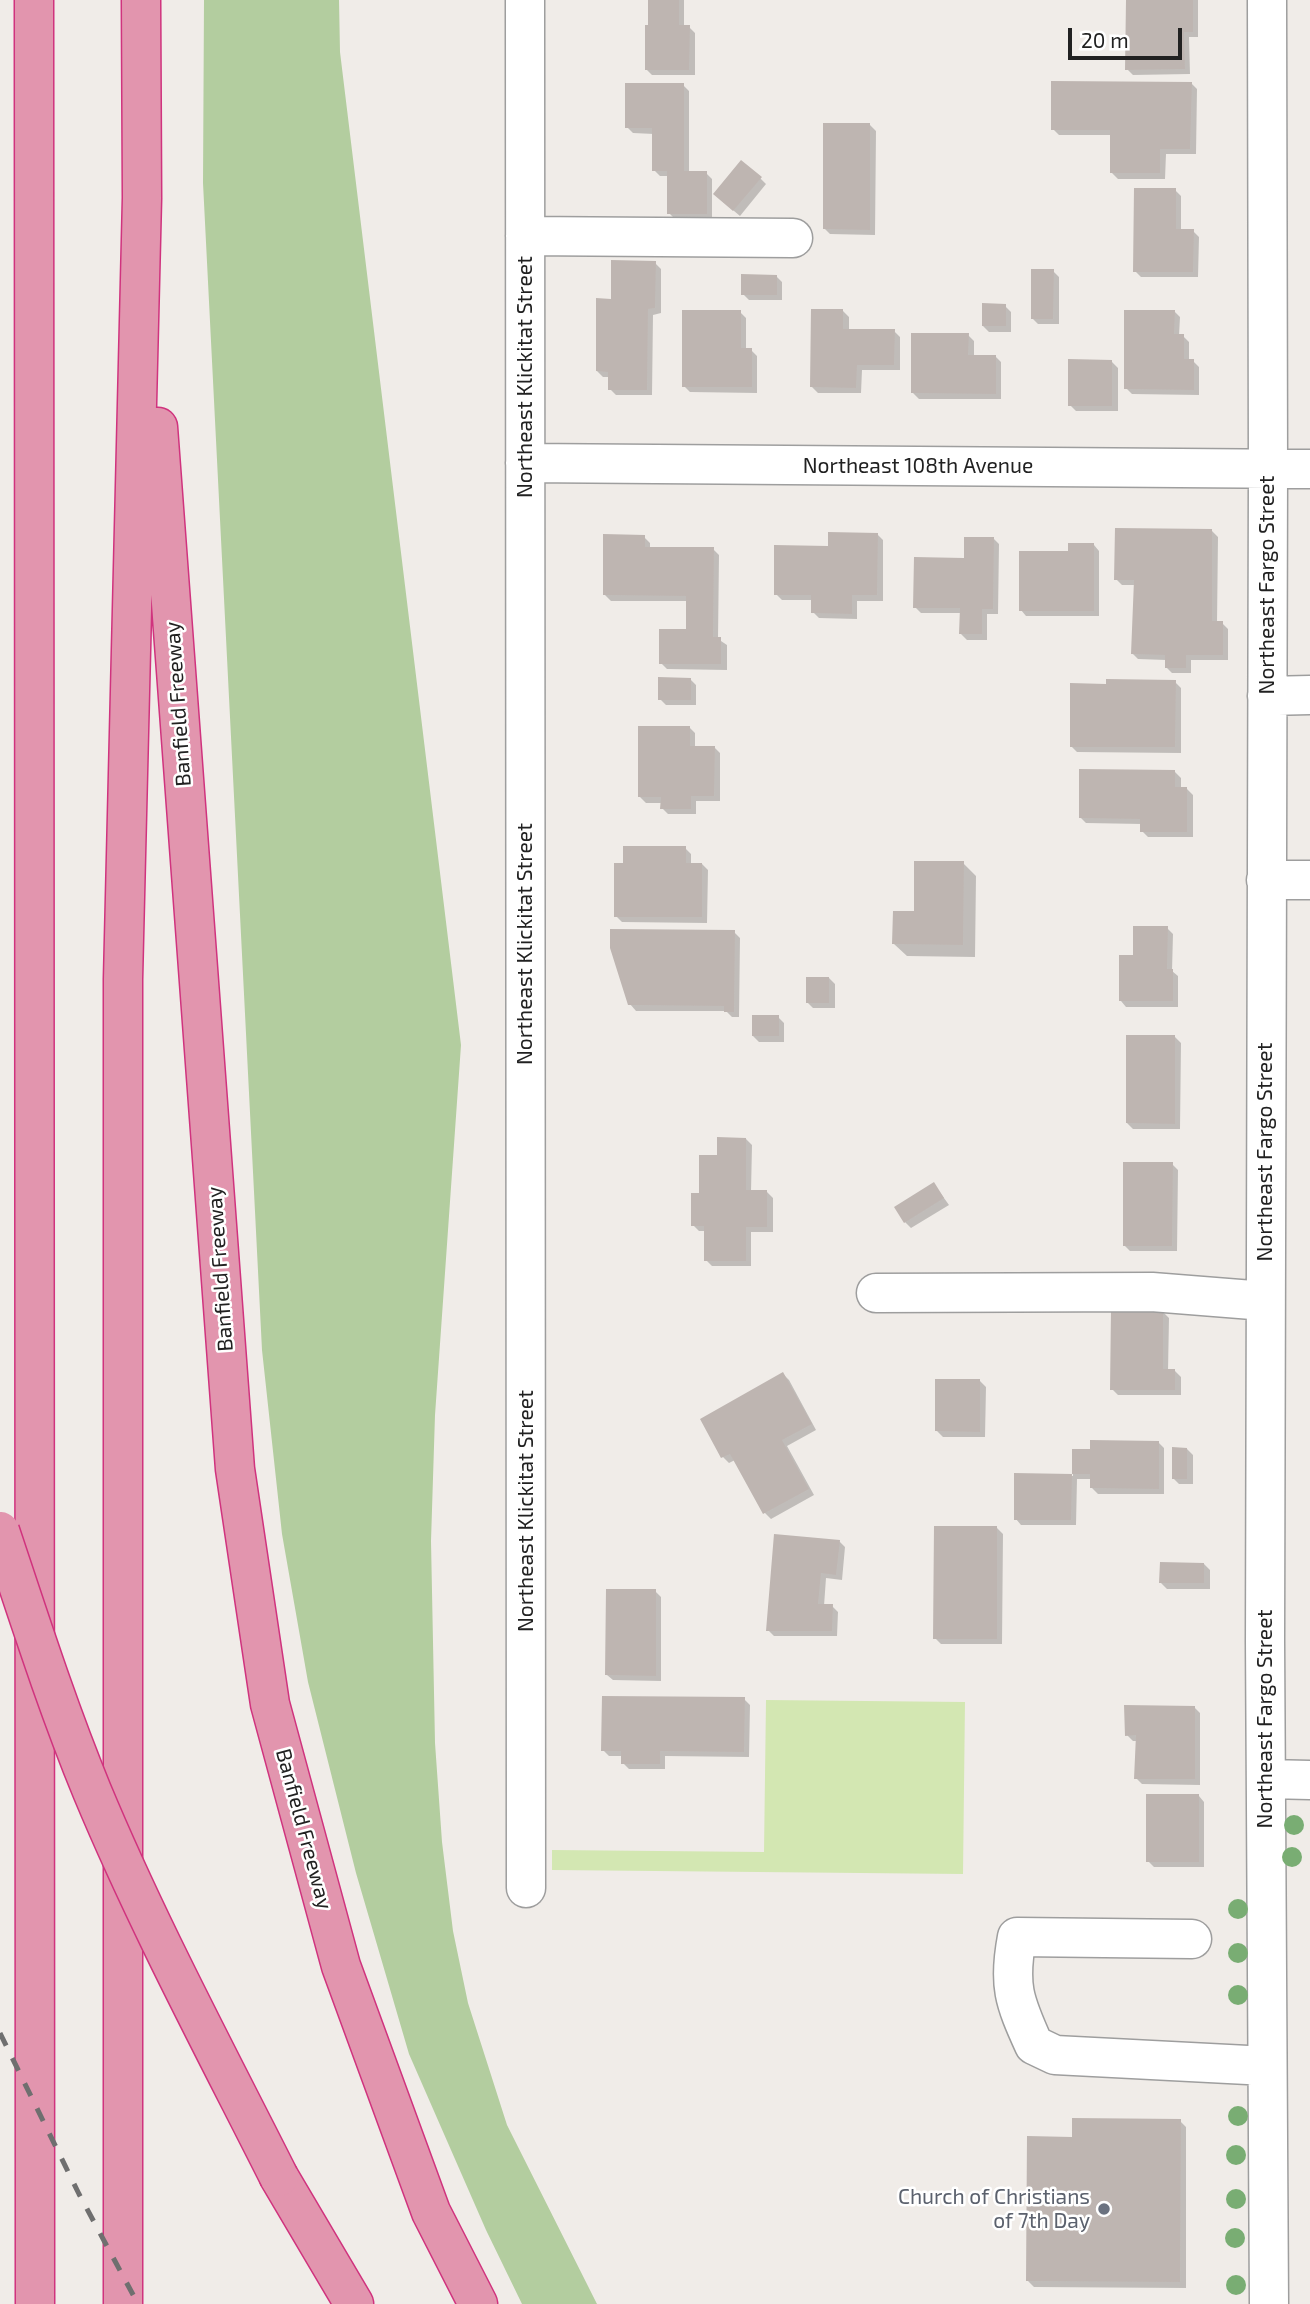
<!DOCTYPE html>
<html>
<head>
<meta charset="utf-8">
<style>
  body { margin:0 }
  #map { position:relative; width:1310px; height:2304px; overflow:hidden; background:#f0ece8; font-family:"Exo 2",sans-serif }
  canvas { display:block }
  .scale { position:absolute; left:1068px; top:28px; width:114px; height:32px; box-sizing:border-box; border:4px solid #212121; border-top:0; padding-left:9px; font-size:21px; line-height:24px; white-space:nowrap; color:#212121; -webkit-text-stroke:5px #fff; paint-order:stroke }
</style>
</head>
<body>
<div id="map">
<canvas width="1310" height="2304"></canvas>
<div class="scale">20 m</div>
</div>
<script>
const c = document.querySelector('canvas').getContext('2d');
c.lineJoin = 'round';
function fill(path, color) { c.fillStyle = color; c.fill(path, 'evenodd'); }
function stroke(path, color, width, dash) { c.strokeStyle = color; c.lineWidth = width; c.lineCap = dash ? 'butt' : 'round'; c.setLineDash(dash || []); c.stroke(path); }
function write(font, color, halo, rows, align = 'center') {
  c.font = font + ' "Exo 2",sans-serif'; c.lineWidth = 5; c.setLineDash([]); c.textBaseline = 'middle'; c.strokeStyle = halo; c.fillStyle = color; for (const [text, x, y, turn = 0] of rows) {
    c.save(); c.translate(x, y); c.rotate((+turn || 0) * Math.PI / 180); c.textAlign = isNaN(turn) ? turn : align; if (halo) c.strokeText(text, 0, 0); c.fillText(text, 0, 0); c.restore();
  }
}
const grass = new Path2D(`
  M766,1700L965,1702L963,1874L552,1870V1850L764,1852Z`);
const forest = new Path2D(`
  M204,0H339L340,52L461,1045L435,1415L431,1541L435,1743L442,1842L453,1931L468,2003L507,2125L597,2304H522L486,2230L409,2054L356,1873L308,1682L282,1534L262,1350L203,183Z`);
const shadow = new Path2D(`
  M650,0H684V27H689L695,33V75H652L646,69Z
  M1127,0H1198V37H1189L1190,74L1133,75L1127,69Z
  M1191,83L1197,89L1196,154H1166L1165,179H1118L1112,173V135H1059L1053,129Z
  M683,85L689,91V173H706L712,179V219H675L669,213V176H660L654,170V134L633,133L627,127Z
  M870,125L876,131L875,235L830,234L824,228Z
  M760,178L766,184L740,216L721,200Z
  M1175,190L1181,196V231H1193L1199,237L1198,277H1141L1135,271Z
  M655,263L661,269V313L653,315L652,395H616L610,389V377H603L597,371L612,301Z
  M1053,271L1059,277V324H1038L1032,318Z
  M776,276L782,282V300H749L743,294Z
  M1005,306L1011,312V332H989L983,326Z
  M843,311L849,317V331H894L900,337V370H862L861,393H818L812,387Z
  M1174,311L1180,317L1179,336H1183L1189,342V361H1193L1199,367V395L1132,394L1126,388Z
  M740,312L746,318V349L751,350L757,356V393L690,392L684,386Z
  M968,335L974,341V356H995L1001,362V399H919L913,393Z
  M1112,362L1118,368V411H1076L1070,405Z
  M1212,531L1218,537L1217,623H1222L1228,629V660H1191V673H1172L1166,667V660L1138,659L1132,653L1135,585H1122L1116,579Z
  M877,534L883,540V601H857V619L819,618L813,612V600H782L776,594L830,548Z
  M644,537L650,543V549H713L719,555L718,639L727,645V670L667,669L661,663L688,630V601H611L605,595Z
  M993,538L999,544L998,614H987V640H967L961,634V613H921L915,607L966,560Z
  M1094,545L1099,551V616H1026L1021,610L1070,553Z
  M690,679L696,685V705H666L660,699Z
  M1175,682L1181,688V753L1077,752L1071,746L1108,686Z
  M689,727L695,733V747H714L720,753V801H696V814H668L662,808V803H646L640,797Z
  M1175,772L1181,778V789H1187L1193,795V837H1148L1142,831V824L1086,823L1080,817Z
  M685,848L691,854V864H702L708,870L707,923L622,922L616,916L625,864Z
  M963,863L976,876L975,957L907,956L894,944L915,913Z
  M1167,928L1173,934L1172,971L1178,976V1007H1126L1121,1001L1134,957Z
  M734,932L740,938L739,1017H732L726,1011H636L630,1004Z
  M829,978L835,984V1008H813L807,1002Z
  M778,1017L784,1023V1042H759L753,1036Z
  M1175,1037L1181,1043L1180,1129H1133L1127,1123Z
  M746,1139L752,1145L751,1192H767L773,1198V1232H751V1266H712L706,1260V1231H699L693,1225L700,1195L719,1157Z
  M1172,1164L1178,1170L1177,1251H1130L1124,1245Z
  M934,1184L949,1205L911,1228L905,1222Z
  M1163,1312L1169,1318L1168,1371H1175L1181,1377V1395H1118L1112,1389Z
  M783,1374L789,1380L816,1430L787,1446L814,1495L771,1519L765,1513L735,1460L729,1463L723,1457L702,1419Z
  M980,1381L986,1387L985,1437H943L937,1431Z
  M1158,1442L1164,1448V1494H1098L1092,1488V1479H1077L1076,1525H1021L1016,1519V1475L1073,1476V1451Z
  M1187,1449L1193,1455V1484H1179L1173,1478Z
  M997,1528L1003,1534L1002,1644H941L935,1638Z
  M839,1541L845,1547L842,1580L826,1578L824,1606H832L838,1612L837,1636H774L768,1630Z
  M1204,1564L1210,1570V1589H1167L1161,1583Z
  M655,1591L661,1597V1681L613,1680L607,1675Z
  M744,1699L750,1705L749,1757L665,1756V1769H629L623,1763V1756H609L603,1750Z
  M1194,1707L1200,1713V1785L1142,1784L1136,1778L1138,1741H1133L1127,1735Z
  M1199,1796L1204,1802V1867H1154L1148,1861Z
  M1180,2121L1186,2127V2288L1034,2287L1028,2281L1074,2139Z`);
const building = new Path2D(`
  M648,0H679V25H690L689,70H645V25H648Z
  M1126,0H1193V32H1184L1185,69L1125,70Z
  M1051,81L1192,82L1190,149H1160V173H1110V130H1051Z
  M625,83H684V171H707V214H667V171H652V128H625Z
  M823,123H870V230L823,229Z
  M741,160L762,177L733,211L713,194Z
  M1134,188H1176V229H1194L1193,272H1133Z
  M611,260L656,261L655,308L648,309L647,390H608V372L596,371V298L611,299Z
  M1031,269H1054L1053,319H1031Z
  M741,274L777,275V295H741Z
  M982,303L1006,304V326H982Z
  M811,309H843V329H895L894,365H857L856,388L810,387Z
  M682,310H741V348H752V387H682Z
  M1124,310H1175L1174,334H1184V359H1194V390L1124,389Z
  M911,333H969L968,355H996V394L911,393Z
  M1068,359L1112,360V406H1068Z
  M1115,528L1212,529V621H1223V655H1186V668H1165V655L1131,654L1134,580H1114Z
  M828,532L878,533L877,595H852V614L811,613V595H774V545L828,546Z
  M603,534L645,535V547H714L713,637H721V664H659V629H686V596L603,595Z
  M964,537H994L993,609H982V634H959L960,608H913L914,557L964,558Z
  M1068,543H1094V611H1019V551H1068Z
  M658,677L691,678V700H658Z
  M1106,679L1176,680L1175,747H1070V683L1106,684Z
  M638,726H690V746H715L714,796H691V809H660L661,797H638Z
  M1079,769L1175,770V787H1187V832H1140V819L1079,818Z
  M623,846H686V863H702V917H614V863H623Z
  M914,861H964L963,945L892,944L893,911H914Z
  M1133,926H1168L1167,969H1173V1001H1119V955H1133Z
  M610,929L735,930L734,1012H724V1006L628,1005L610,948Z
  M806,977H829V1003H806Z
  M752,1015H779V1036H752Z
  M1126,1035H1175V1124L1126,1123Z
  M717,1137L746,1138V1190H767V1227H746V1261H704V1226H691V1193H699V1155H717Z
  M1123,1162H1173L1172,1246H1123Z
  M934,1182L944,1198L904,1223L894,1207Z
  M1111,1310H1163V1369H1175V1390H1110Z
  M783,1372L812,1424L782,1440L809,1489L763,1514L730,1454L721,1458L700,1419Z
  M935,1379H980V1432L935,1431Z
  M1090,1440L1159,1441V1489L1090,1488V1474H1072V1449H1090Z
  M1172,1447L1187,1448V1479H1172Z
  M1014,1473L1072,1474L1071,1520H1014Z
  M934,1526H997V1639H933Z
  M774,1534L840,1540L836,1575L821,1573L818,1604H833L832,1631H766Z
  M1160,1562L1204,1563V1583H1159Z
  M606,1589H656V1676L605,1675Z
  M602,1696L745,1697L744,1752L660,1751V1764H621V1751H601Z
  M1124,1705L1195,1706V1779H1134L1136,1735L1125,1736Z
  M1146,1794H1199V1862H1146Z
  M1072,2118L1181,2119L1180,2282L1026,2281L1027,2136L1072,2137Z`);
const minor = new Path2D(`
  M525,0L526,1888
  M1267,0L1268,469L1265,1640L1269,2304
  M525,236L793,238
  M525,463L1310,469
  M1267,696L1310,695
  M1266,880H1310
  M876,1293L1152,1292L1265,1301
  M1267,1779L1310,1780
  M1192,1939L1017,1937C1008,1985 1014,2001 1034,2045L1055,2055L1267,2066`);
const highway = new Path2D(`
  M34,0L35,2304
  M158,427L235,1469L270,1704L341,1966L431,2212L478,2304
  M279,2177L354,2304
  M123,2304V979L142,198L141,0`);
const rail = new Path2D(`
  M0,2033L79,2194L138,2304`);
const highwayBridge = new Path2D(`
  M0,1531C29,1618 57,1706 92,1791C147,1923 215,2050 279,2177`);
const trees = [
  [1294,1825],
  [1292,1857],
  [1238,1909],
  [1238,1953],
  [1238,1995],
  [1238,2116],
  [1236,2155],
  [1236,2199],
  [1235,2238],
  [1236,2285]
];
const markers = [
  [1104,2209,7,"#6b7280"]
];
const streetNames = [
  ["Northeast Klickitat Street",525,377,-90],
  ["Northeast 108th Avenue",918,466],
  ["Northeast Fargo Street",1267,585,-90],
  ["Banfield Freeway",178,704,-94],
  ["Northeast Klickitat Street",525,944,-90],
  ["Northeast Fargo Street",1265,1152,-90],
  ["Banfield Freeway",220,1269,-94],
  ["Northeast Klickitat Street",526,1511,-90],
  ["Northeast Fargo Street",1265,1719,-90],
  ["Banfield Freeway",304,1829,75]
];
const worshipNames = [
  ["Church of Christians",1090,2197],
  ["of 7th Day",1090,2221]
];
fill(grass, '#d3e7b2');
fill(forest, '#b3cd9f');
fill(shadow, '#0003');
fill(building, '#beb5b1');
stroke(minor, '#9e9e9e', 41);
stroke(highway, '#d0337e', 41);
stroke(minor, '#fff', 38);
stroke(highway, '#e295ae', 38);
stroke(rail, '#6f6f6f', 5, [14, 14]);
stroke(highwayBridge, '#d0337e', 41, []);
stroke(highwayBridge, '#e295ae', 38);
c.fillStyle = '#79ad73';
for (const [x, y] of trees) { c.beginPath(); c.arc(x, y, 10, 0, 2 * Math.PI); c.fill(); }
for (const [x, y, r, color] of markers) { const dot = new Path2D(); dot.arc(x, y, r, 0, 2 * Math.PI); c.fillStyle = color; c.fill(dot); stroke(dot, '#fff', 2.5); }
write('21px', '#212121', '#fff', streetNames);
write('21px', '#5b616d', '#fff', worshipNames, 'right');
</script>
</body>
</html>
